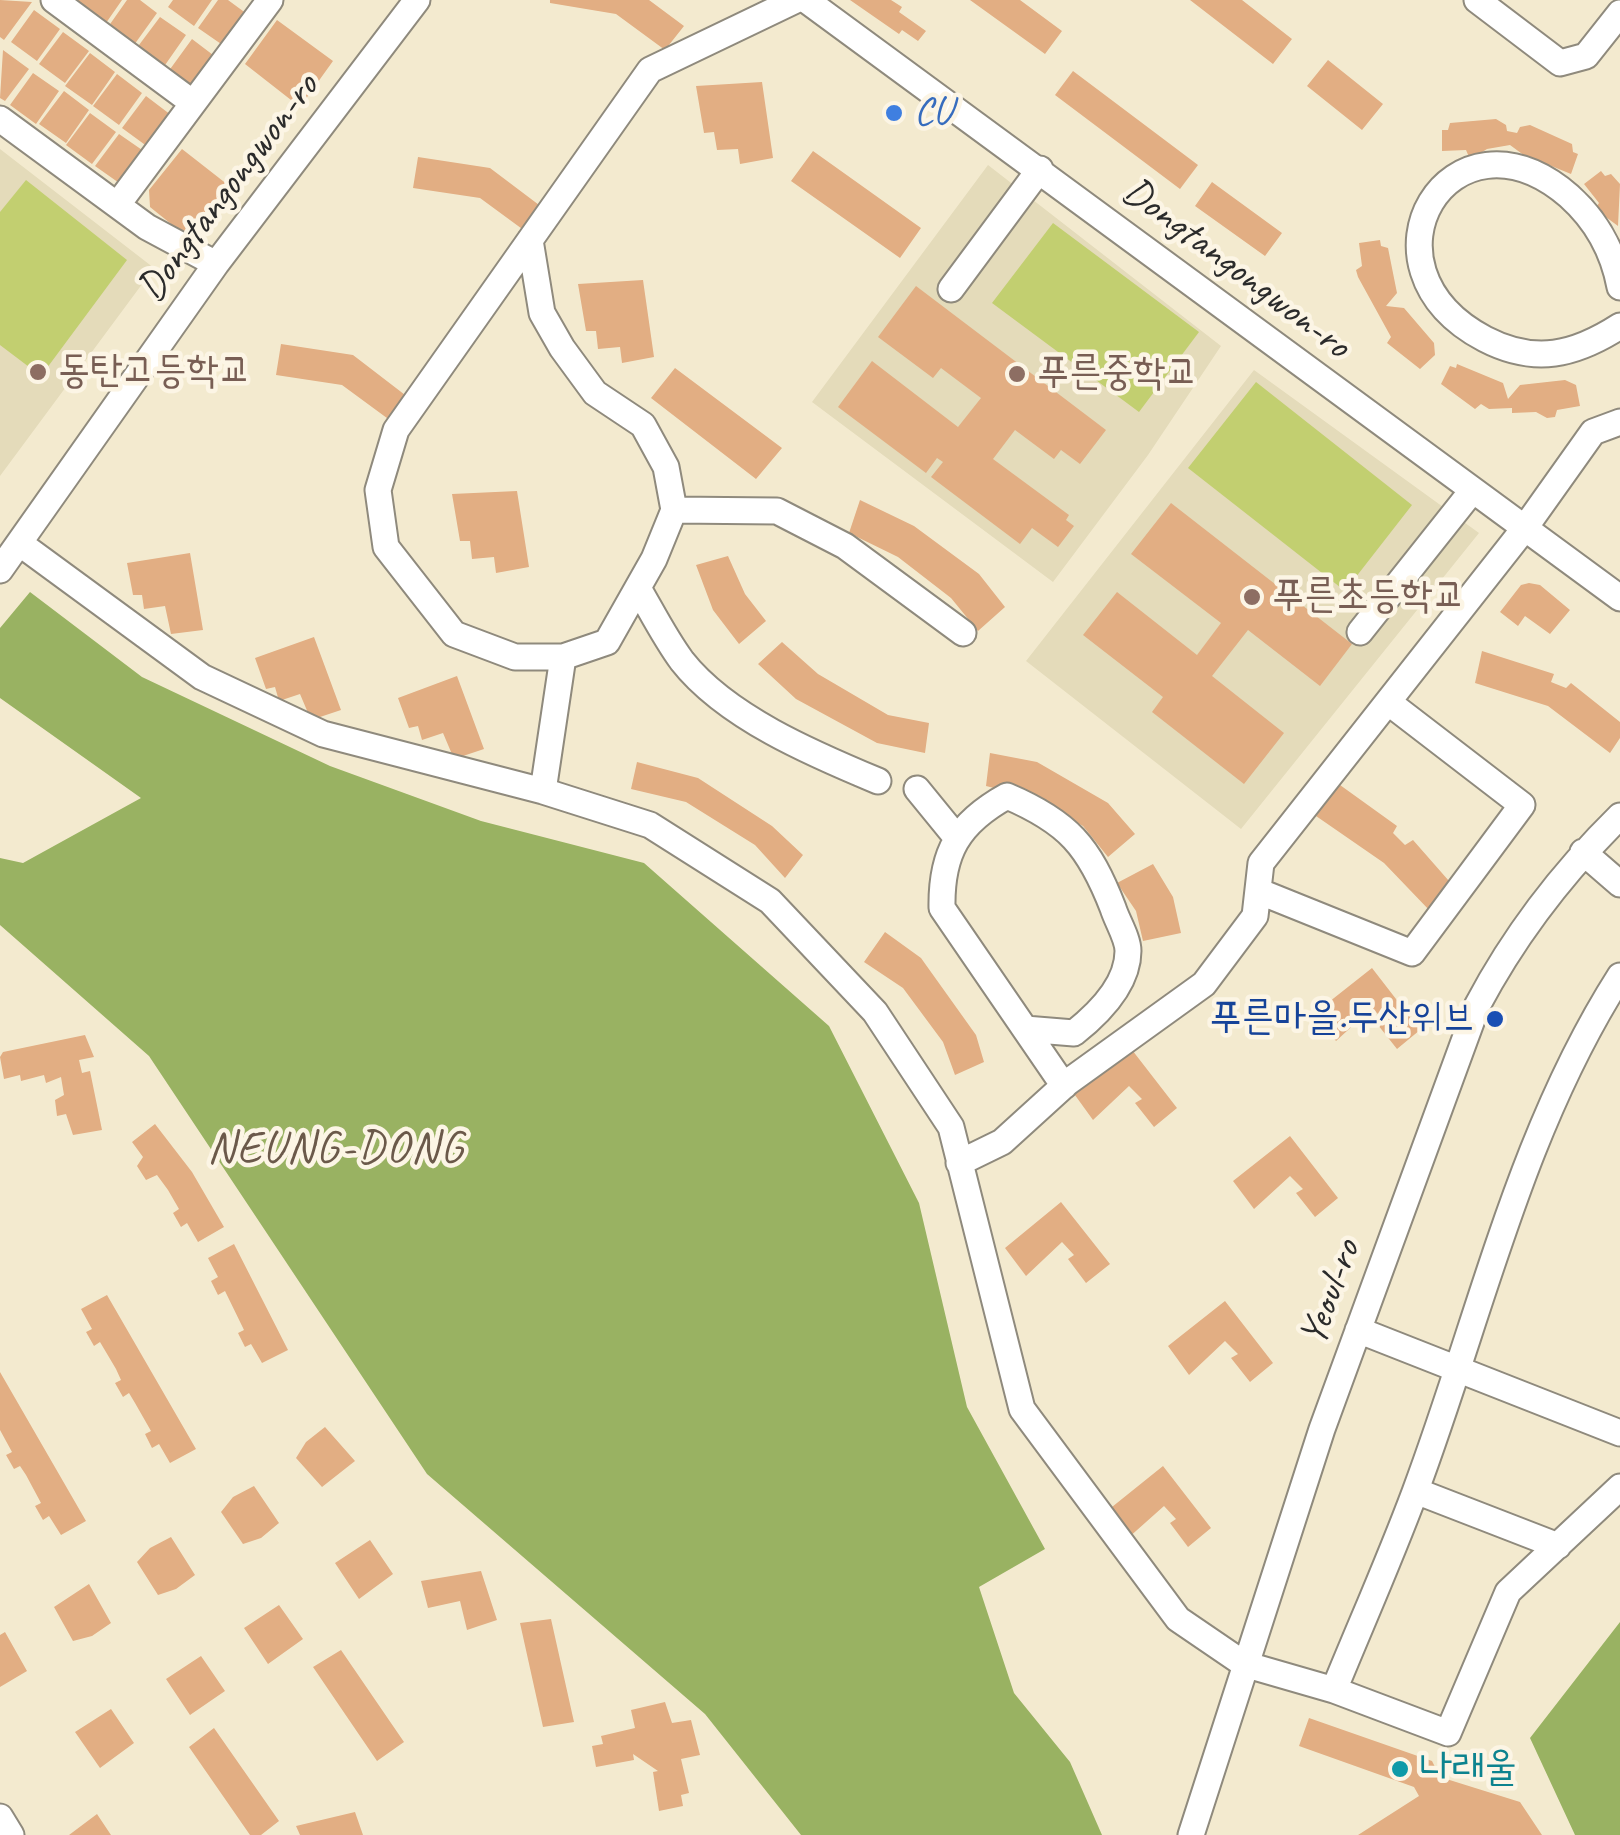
<!DOCTYPE html>
<html>
<head>
<meta charset="utf-8">
<style>
  body { margin:0 }
  canvas { display:block; background:#f3eacf }
</style>
</head>
<body>
<canvas width="1620" height="1835"></canvas>
<script>
const c = document.querySelector('canvas').getContext('2d');
c.lineJoin = 'round';
function fill(path, color) { c.fillStyle = color; c.fill(path, 'evenodd'); }
function stroke(path, color, width, dash) { c.strokeStyle = color; c.lineWidth = width; c.lineCap = dash ? 'butt' : 'round'; c.setLineDash(dash || []); c.stroke(path); }
function write(font, color, halo, rows, align = 'center') {
  c.font = font + ' Caveat,"Poor Story",sans-serif'; c.lineWidth = 9; c.setLineDash([]); c.textBaseline = 'middle'; c.strokeStyle = halo; c.fillStyle = color; for (const [text, x, y, turn = 0] of rows) {
    c.save(); c.translate(x, y); c.rotate((+turn || 0) * Math.PI / 180); c.textAlign = isNaN(turn) ? turn : align; if (halo) c.strokeText(text, 0, 0); c.fillText(text, 0, 0); c.restore();
  }
}
const built = new Path2D(`
  M0,149L154,268L0,476Z
  M988,165L1221,346L1148,455L1053,582L812,402Z
  M1254,370L1479,533L1241,829L1026,661Z`);
const green = new Path2D(`
  M26,180L127,260L41,376L0,345V212Z
  M1053,223L1199,332L1139,412L992,303Z
  M1256,382L1412,505L1345,591L1188,468Z`);
const forest = new Path2D(`
  M30,592L142,677L330,766L481,821L644,863L829,1026L919,1203L967,1407L1045,1549L979,1587L1014,1693L1070,1762L1102,1835H801L705,1714L427,1474L149,1056L0,925V858L23,863L141,798L0,698V628Z
  M1620,1622V1835H1575L1530,1738Z`);
const building = new Path2D(`
  M0,0L32,2L4,40L0,37Z
  M74,0H122L106,23Z
  M127,0H140L157,13L134,45L108,27Z
  M173,0H212L194,26L168,7Z
  M218,0H228L247,14L224,46L198,28Z
  M550,0H649L684,26L665,50L616,14L550,3Z
  M850,0H891L902,7L899,12L926,31L918,41L902,30L899,34Z
  M970,0H1020L1062,31L1045,54Z
  M1190,0H1242L1292,39L1273,64Z
  M34,10L60,29L37,61L11,42Z
  M160,17L186,35L163,68L136,49Z
  M277,20L333,61L300,107L245,64Z
  M63,32L89,51L65,83L39,64Z
  M192,39L217,58L197,84L186,86L168,72Z
  M3,50L29,69L5,101L0,98Z
  M90,53L115,72L92,105L65,86Z
  M1328,60L1383,104L1362,130L1307,86Z
  M1073,71L1198,165L1180,189L1055,95Z
  M33,73L59,91L36,124L10,105Z
  M117,74L142,93L119,125L93,106Z
  M762,82L773,158L740,164L738,149L717,150L714,132L704,133L696,86Z
  M64,91L89,110L66,143L39,124Z
  M146,96L171,115L148,147L122,128Z
  M90,113L116,132L92,164L66,145Z
  M1496,119L1506,125L1507,131L1517,133L1520,127L1530,125L1572,144L1573,152L1578,154L1571,174L1549,165L1544,170L1510,145L1487,149L1476,156L1469,157L1466,150L1442,151V130H1448L1450,123Z
  M119,134L145,152L122,185L95,166Z
  M182,149L237,192L196,244L150,207L149,190Z
  M813,151L921,228L900,258L791,181Z
  M418,157L490,168L547,211L529,234L480,198L413,188Z
  M1601,171L1605,176L1611,174L1620,184L1618,226L1595,209L1599,203L1584,184Z
  M1212,182L1282,233L1265,256L1195,206Z
  M1380,240L1381,246L1388,248L1397,293L1386,306L1404,308L1434,343L1435,355L1420,369L1387,343L1391,337L1358,277L1356,270L1362,266L1359,243Z
  M643,280L654,357L622,363L620,347L598,349L596,331H586L578,284Z
  M916,286L1106,430L1080,464L1061,450L1054,459L1015,430L993,459L1069,515L1066,520L1074,526L1058,547L1032,528L1020,544L931,477L943,462L937,458L926,473L838,407L872,361L958,427L981,398L941,368L933,378L878,337Z
  M281,344L353,355L409,398L391,421L342,385L276,375Z
  M1457,364L1503,383L1508,399L1520,385L1565,380L1576,385L1580,406L1557,410L1555,417L1547,418L1536,412L1512,413V408L1489,409L1481,404L1475,409L1441,384L1450,366L1456,368Z
  M675,368L782,448L756,479L651,398Z
  M517,491L529,567L496,573L494,557L472,559L470,541H460L452,494Z
  M860,500L914,526L979,574L1005,607L978,631L951,598L898,557L849,533Z
  M1171,503L1352,644L1320,686L1248,630L1212,676L1284,733L1244,784L1152,712L1163,697L1083,635L1117,592L1197,655L1221,623L1131,554Z
  M190,553L203,630L171,634L165,606L144,609L142,595H133L127,563Z
  M728,556L745,594L766,621L739,644L713,610L696,565Z
  M1529,583L1540,585L1570,610L1550,634L1525,616L1518,626L1500,612L1521,585Z
  M314,637L341,710L311,720L300,694L279,701L275,687L266,689L255,658Z
  M782,642L818,674L888,715L929,723L925,753L877,743L796,699L758,664Z
  M1482,651L1554,674L1551,682L1566,688L1571,683L1620,722V738L1610,753L1548,706L1475,683Z
  M457,676L484,749L454,759L443,733L422,740L418,726L409,728L398,698Z
  M990,753L1037,762L1108,803L1135,834L1108,857L1083,826L1030,797L986,786Z
  M637,762L698,778L772,826L803,855L785,878L755,845L686,802L631,789Z
  M1340,785L1397,826L1393,833L1405,845L1413,840L1456,889L1431,912L1384,863L1316,816Z
  M1153,864L1173,897L1181,933L1143,941L1136,911L1117,883Z
  M885,932L921,958L976,1035L984,1062L955,1075L943,1042L903,988L864,962Z
  M1372,968L1420,1030L1397,1049L1378,1025L1385,1021L1372,1008L1336,1041L1315,1013Z
  M85,1035L94,1057L79,1060L82,1073L90,1071L102,1130L73,1135L66,1114L57,1116L55,1100L64,1095L61,1077L46,1083L44,1075L21,1081L20,1075L4,1079L0,1057L3,1052Z
  M1129,1046L1177,1108L1154,1127L1135,1103L1142,1099L1129,1086L1093,1120L1072,1091Z
  M155,1124L192,1172L224,1227L198,1242L187,1223L181,1227L173,1213L179,1209L168,1190L157,1175L146,1180L137,1166L143,1157L132,1142Z
  M1290,1136L1338,1198L1315,1217L1296,1193L1303,1189L1290,1176L1254,1209L1233,1181Z
  M1061,1202L1110,1264L1086,1283L1068,1259L1074,1255L1062,1242L1026,1276L1005,1248Z
  M234,1244L288,1350L262,1363L251,1344L245,1347L238,1333L244,1330L225,1291L218,1295L211,1281L218,1277L208,1258Z
  M107,1295L196,1449L170,1463L159,1444L152,1448L145,1434L151,1431L135,1403L129,1393L123,1397L115,1383L121,1380L116,1369L100,1342L94,1346L86,1332L92,1329L81,1309Z
  M1225,1301L1273,1363L1250,1382L1231,1358L1238,1354L1225,1341L1189,1375L1168,1346Z
  M0,1372L86,1521L61,1535L49,1516L43,1520L35,1506L41,1503L26,1475L20,1466L14,1469L6,1455L12,1452L0,1430Z
  M325,1427L355,1461L322,1487L296,1458L306,1442Z
  M1163,1466L1211,1528L1188,1547L1170,1523L1176,1519L1164,1506L1127,1539L1107,1511Z
  M254,1486L279,1523L261,1538L243,1544L221,1512L233,1497Z
  M171,1537L195,1575L176,1589L158,1595L137,1562L150,1548Z
  M370,1540L393,1574L359,1599L335,1563Z
  M481,1571L497,1620L467,1630L460,1601L428,1608L421,1581Z
  M89,1584L111,1623L92,1636L73,1641L54,1607Z
  M279,1605L303,1639L268,1664L244,1628Z
  M551,1619L574,1722L543,1727L520,1623Z
  M5,1632L27,1671L0,1687V1635Z
  M341,1650L404,1742L377,1761L313,1667Z
  M201,1656L225,1691L190,1715L166,1679Z
  M665,1702L672,1723L691,1720L700,1755L681,1759L689,1793L681,1795L683,1806L659,1811L653,1772L658,1771L633,1754L634,1760L596,1767L592,1746L603,1744L601,1736L635,1728L631,1710Z
  M111,1709L134,1743L100,1768L75,1732Z
  M1309,1718L1432,1761L1440,1777L1520,1802L1542,1835H1358L1419,1796L1414,1787L1299,1746Z
  M214,1728L279,1821L261,1835H250L189,1747Z
  M355,1812L363,1835H300L296,1826Z
  M97,1814L111,1835H69Z`);
const minor = new Path2D(`
  M54,0L193,103
  M806,0L1620,598
  M1477,0L1560,63L1586,56L1620,13
  M0,119L147,227L216,264
  M118,204L270,0
  M530,240L542,313L562,348L595,393L643,425L666,467L674,510L654,559L607,642L563,657H515L454,634L386,547L378,490L396,430L650,70L796,0
  M1620,287C1613,250 1597,221 1569,196C1451,95 1347,266 1485,339C1535,365 1575,355 1620,326
  M951,289L1040,169
  M674,510L777,511L845,546L963,633
  M22,545L202,677L323,734L543,791L650,825L770,901L875,1012L951,1127L1022,1409L1178,1619L1244,1664L1334,1690L1448,1733L1508,1592L1620,1487
  M0,570L216,264L417,0
  M638,588C652,612 665,638 682,661C726,717 813,754 878,781
  M1360,632L1472,491
  M917,789L957,838
  M543,791L563,657
  M1583,852L1620,884
  M1258,891L1412,953L1522,805L1388,702
  M1025,1029L1074,1033C1098,1014 1128,984 1128,951C1128,938 1117,921 1113,908C1089,846 1068,822 1007,796C958,823 941,853 942,908L1064,1086
  M959,1163L1002,1142L1068,1082L1204,984L1255,916L1261,863L1524,529L1593,432L1620,422
  M1358,1330L1620,1433
  M1416,1491L1558,1546
  M1334,1690C1361,1624 1390,1559 1415,1492C1480,1319 1519,1134 1620,976
  M0,1817L11,1835
  M1191,1835L1322,1429L1477,1006C1515,934 1562,873 1620,816`);
const markers = [
  [894,113,10,"#3f7fe0"],
  [38,372,10,"#8d6e63"],
  [1017,374,10,"#8d6e63"],
  [1252,597,10,"#8d6e63"],
  [1495,1019,10,"#1a4fb4"],
  [1400,1769,10,"#0f9aa8"]
];
const shopNames = [
  ["CU",914,113]
];
const streetNames = [
  ["Dongtangongwon-ro",229,188,-53],
  ["Dongtangongwon-ro",1236,269,37],
  ["Yeoul-ro",1331,1293,-70]
];
const educationNames = [
  ["동탄고등학교",58,372],
  ["푸른중학교",1037,374],
  ["푸른초등학교",1272,597]
];
const transitNames = [
  ["푸른마을.두산위브",1475,1019]
];
const cultureNames = [
  ["나래울",1420,1769]
];
const quarterNames = [
  ["NEUNG-DONG",336,1149]
];
fill(built, '#e4dbba');
fill(green, '#c2cf70');
fill(forest, '#99b262');
fill(building, '#e2ae83');
stroke(minor, '#8f8a7d', 29);
stroke(minor, '#fff', 25);
for (const [x, y, r, color] of markers) { const dot = new Path2D(); dot.arc(x, y, r, 0, 2 * Math.PI); c.fillStyle = color; c.fill(dot); stroke(dot, '#fcf5e5', 4); }
write('40px', '#366cbe', '#fcf5e5', shopNames, 'left');
write('40px', '#2b2b2b', '#fcf5e5', streetNames);
write('40px', '#785e54', '#fcf5e5', educationNames, 'left');
write('40px', '#164399', '#fcf5e5', transitNames, 'right');
write('40px', '#0d838f', '#fcf5e5', cultureNames, 'left');
c.letterSpacing = '2.5px';
write('45px', '#6b594a', '#fcf5e5', quarterNames);
c.letterSpacing = '0px';
</script>
</body>
</html>
